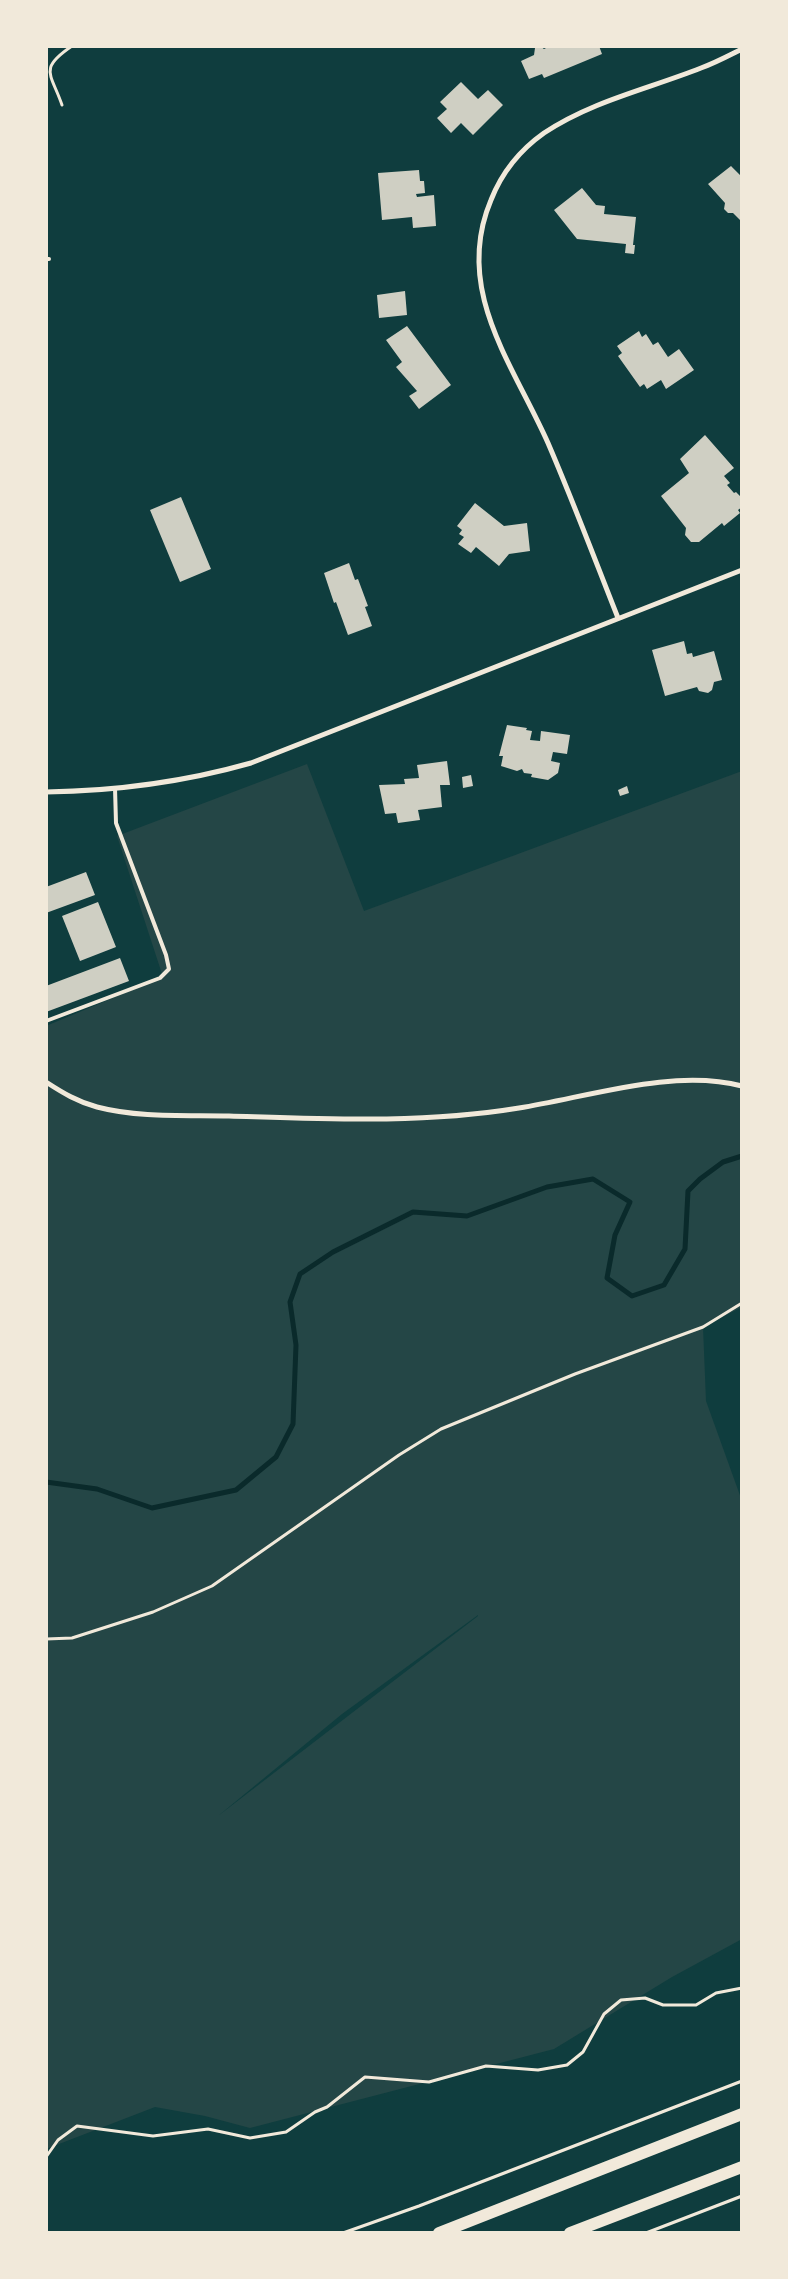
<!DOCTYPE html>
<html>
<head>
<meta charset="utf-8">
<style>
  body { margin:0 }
  #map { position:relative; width:788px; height:2279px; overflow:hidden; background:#0f3d3e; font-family:"Archivo Narrow",sans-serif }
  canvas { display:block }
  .frame { position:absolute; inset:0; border:48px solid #f1e9da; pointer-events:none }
</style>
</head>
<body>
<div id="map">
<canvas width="788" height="2279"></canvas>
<div class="frame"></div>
</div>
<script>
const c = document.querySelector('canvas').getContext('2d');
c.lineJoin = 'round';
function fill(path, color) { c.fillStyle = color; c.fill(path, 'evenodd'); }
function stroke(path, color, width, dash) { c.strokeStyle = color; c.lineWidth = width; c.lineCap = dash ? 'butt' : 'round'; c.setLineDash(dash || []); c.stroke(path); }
const green = new Path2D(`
  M307,764L364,911L742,771V1307L703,1327L706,1401L742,1501V1939L672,1977L554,2049L250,2128L205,2116L155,2107L46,2149V1026L163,977L117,836ZM478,1615V1616L218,1816L342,1714Z`);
const stream = new Path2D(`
  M46,1482L97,1489L152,1508L236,1490L276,1457L293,1424L296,1345L290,1302L300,1274L333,1252L413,1212L467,1216L547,1187L593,1179L630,1202L615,1235L607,1278L632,1296L664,1285L685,1249L688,1191L700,1179L723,1162L742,1156`);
const building = new Path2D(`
  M540,46L544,49L550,46H599L602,54L544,78L542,74L529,79L521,61L534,55L535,48Z
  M461,82L478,99L488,90L503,105L473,135L461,123L451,133L437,118L447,109L440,102Z
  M731,166L742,177L741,221L733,213H728L724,209L725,203L708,184Z
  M419,170L420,181H424L425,193L416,194L417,197L434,195L436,226L413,228L412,217L382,220L378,173Z
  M582,188L596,205L605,206L604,214L636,217L633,245H635L634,254L625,253L626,244L577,239L554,210Z
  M405,291L407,315L379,318L377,295Z
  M407,326L451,385L419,409L409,396L417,391L396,367L402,362L386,340Z
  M639,331L642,337L646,334L653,345L658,342L668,357L679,349L694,370L666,389L661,380L647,389L644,384L640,387L618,356L622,353L617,346Z
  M705,435L734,468L724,476L730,483L727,485L734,493L736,492L742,498V507L738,510L740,513L724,526L722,523L699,542H691L685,535L686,528L661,496L689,473L680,459Z
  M181,497L211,569L180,582L150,510Z
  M475,503L504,526L527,523L530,551L509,554L499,566L476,547L471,553L458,544L464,537L459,534L462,530L457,526Z
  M349,563L355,580L358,579L368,606L365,607L372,626L348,635L336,602L334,603L324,573Z
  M684,641L687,654L692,653L693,657L714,651L722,680L714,682L712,690L708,693L699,691L697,687L665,696L652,650Z
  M507,725L527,728L526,730L532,731L530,740L540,741L541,731L570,735L567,754L553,752L551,761L560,763L558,773L548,780L531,777L532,774L524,773L522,769L517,771L501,766L503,756H499Z
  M447,761L450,785H440L442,807L418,810L420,820L398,823L396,813L385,814L379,785L405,784L404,779L419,778L417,765Z
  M471,775L473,786L463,788L462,777Z
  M627,786L629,793L620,796L618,790Z
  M86,872L95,895L46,913V887Z
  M98,902L116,947L80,961L62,916Z
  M120,958L129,981L46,1012V986Z`);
const path = new Path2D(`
  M62,105C51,73 38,69 72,46
  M46,1639L72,1638L153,1612L212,1586L399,1455L441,1429L575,1374L703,1327L742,1303
  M46,2157L58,2140L77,2126L153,2136L208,2129L250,2138L286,2132L315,2112L327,2107L365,2077L429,2082L486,2066L538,2070L567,2065L583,2052L604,2014L621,2000L645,1998L663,2005H696L716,1993L742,1988
  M343,2233L419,2206L742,2081
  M646,2233L742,2196`);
const service = new Path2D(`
  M46,259H49
  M46,1021L160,978L169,969L166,955L116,823L115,788`);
const minor = new Path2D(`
  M618,618C595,560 573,501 548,443C513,364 453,290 491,200C502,172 520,150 544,133C592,101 648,89 701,68C715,63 728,56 742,49
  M46,792C116,791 184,782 251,763L742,570
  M46,1082C63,1093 78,1102 97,1107C139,1118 185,1115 229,1116C326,1119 422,1124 519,1108C588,1097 673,1068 742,1086`);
const primary = new Path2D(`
  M439,2233L742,2114
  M570,2233L742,2167`);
fill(green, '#244646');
stroke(stream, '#0a2a2b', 5);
fill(building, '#cfcfc3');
stroke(path, '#f1e9da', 3);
stroke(service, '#f1e9da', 4);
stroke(minor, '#f1e9da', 5);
stroke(primary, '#f1e9da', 12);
</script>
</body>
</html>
